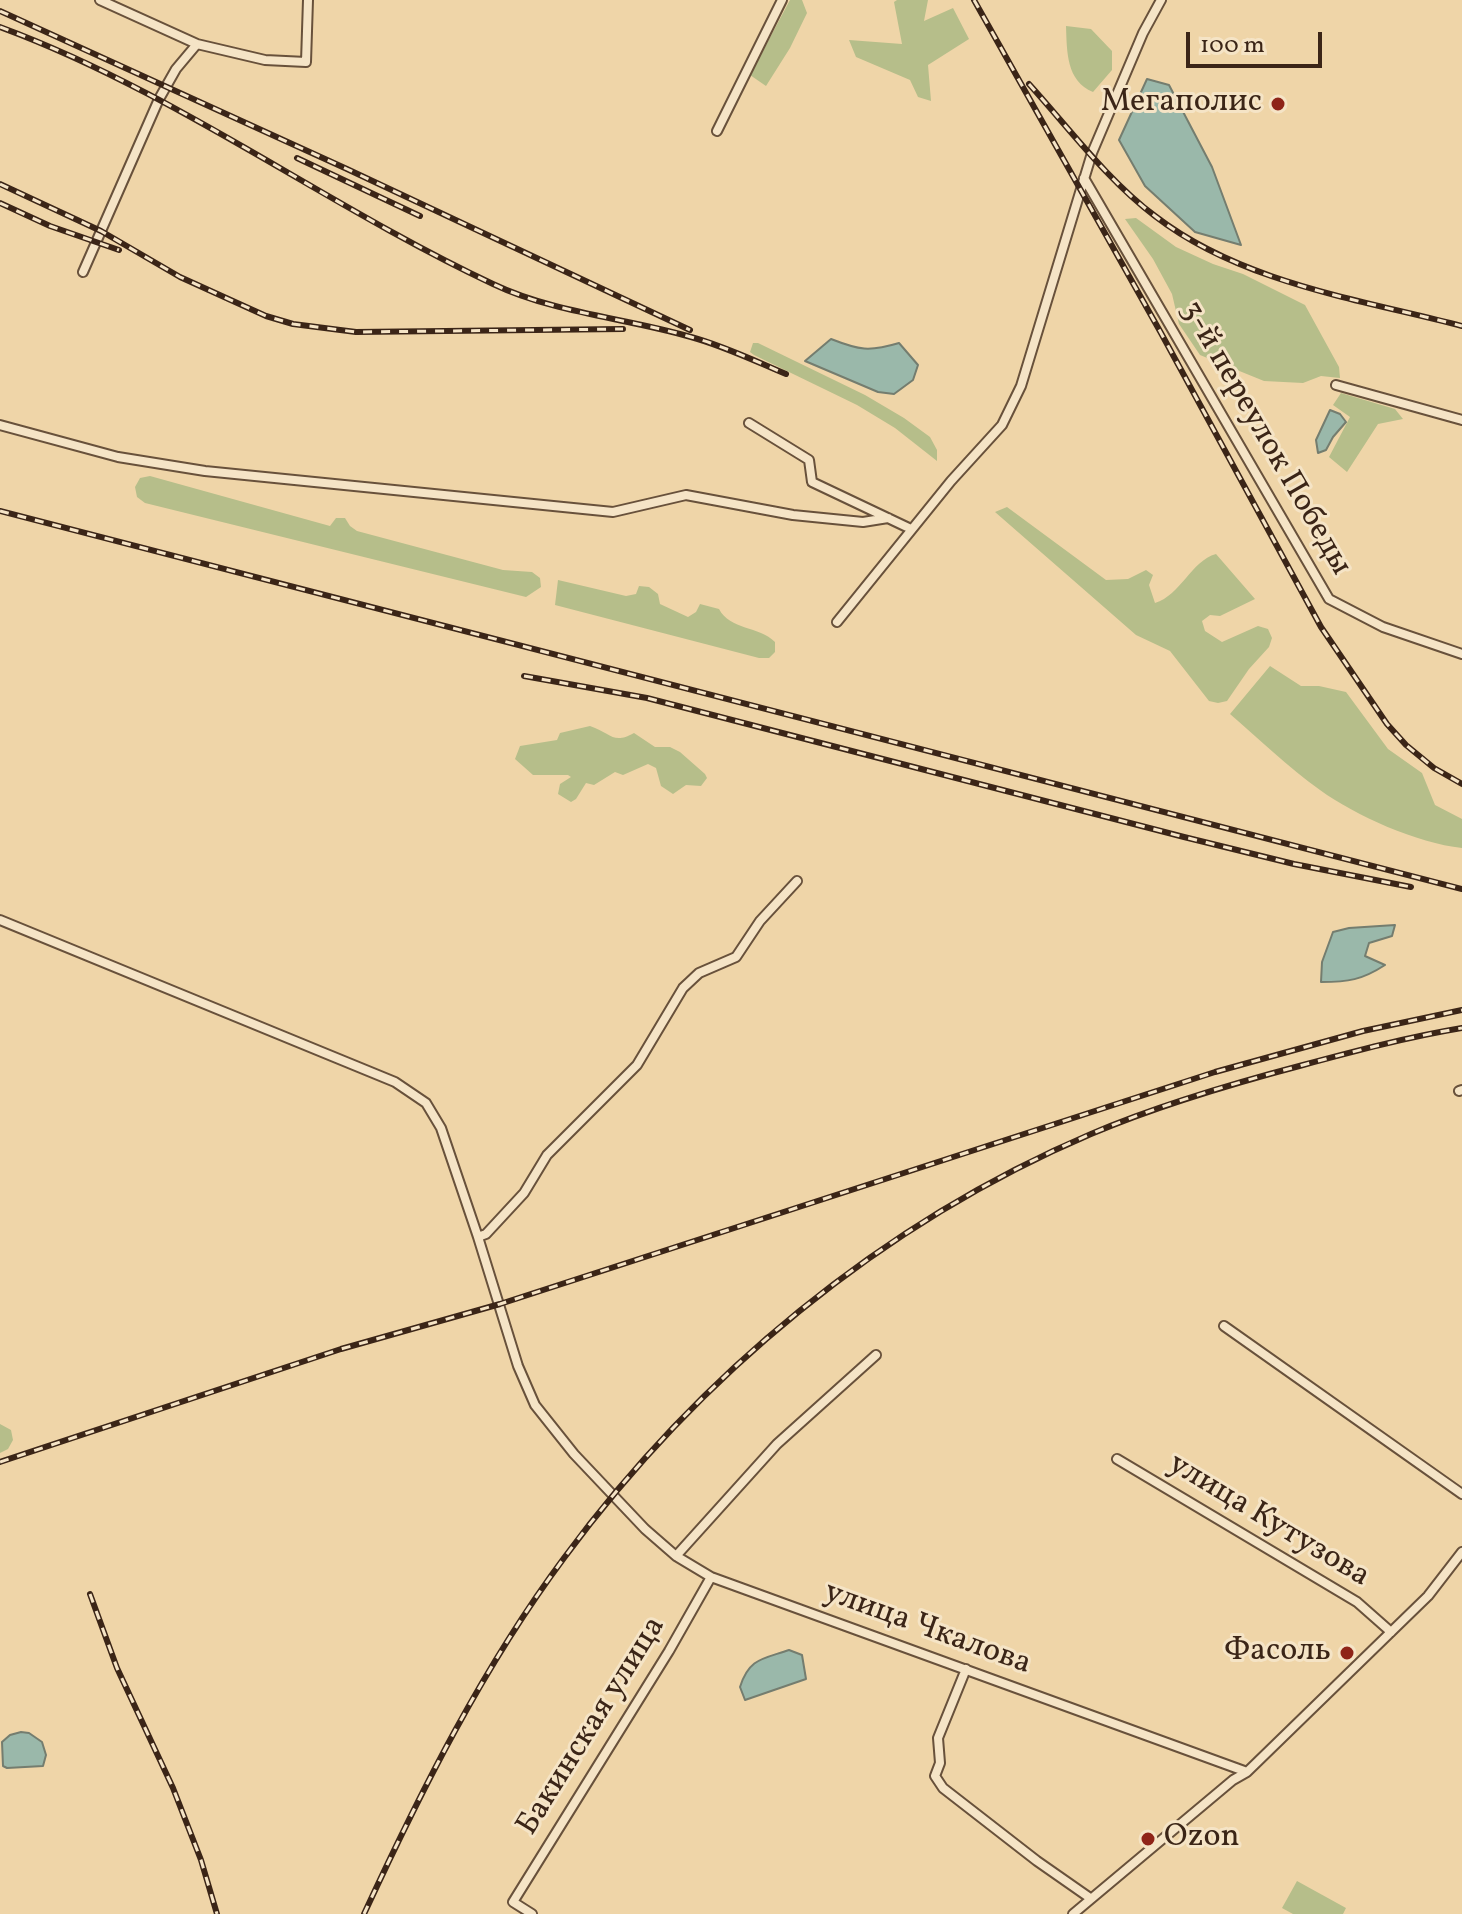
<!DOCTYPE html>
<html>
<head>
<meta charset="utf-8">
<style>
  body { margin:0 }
  #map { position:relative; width:1462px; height:1914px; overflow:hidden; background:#efd5a8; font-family:Vollkorn,serif }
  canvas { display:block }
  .scale { position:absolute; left:1186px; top:32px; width:136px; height:36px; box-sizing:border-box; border:4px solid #3b2517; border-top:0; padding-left:10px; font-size:24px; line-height:28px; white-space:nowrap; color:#3b2517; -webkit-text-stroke:6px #f5e4c6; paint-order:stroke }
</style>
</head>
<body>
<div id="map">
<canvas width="1462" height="1914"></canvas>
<div class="scale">100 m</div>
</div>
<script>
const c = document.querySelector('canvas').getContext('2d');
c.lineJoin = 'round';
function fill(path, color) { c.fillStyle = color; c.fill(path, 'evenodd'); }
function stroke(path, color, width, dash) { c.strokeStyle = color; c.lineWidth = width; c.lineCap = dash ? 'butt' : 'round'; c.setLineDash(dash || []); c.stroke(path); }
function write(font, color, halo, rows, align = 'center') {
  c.font = font + ' Vollkorn,serif'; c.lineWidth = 6; c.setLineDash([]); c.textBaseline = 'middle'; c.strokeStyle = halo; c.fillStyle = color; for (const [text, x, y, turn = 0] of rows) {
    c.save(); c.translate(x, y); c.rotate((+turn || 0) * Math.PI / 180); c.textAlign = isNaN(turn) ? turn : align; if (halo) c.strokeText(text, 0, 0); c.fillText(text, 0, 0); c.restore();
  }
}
const green = new Path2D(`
  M790,0H802L807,13L790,48L766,86L750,75Z
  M897,0H928L924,21L953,8L969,39L928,65L931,101L918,97L910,80L856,57L849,40L902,44L894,2Z
  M1066,26L1091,29L1112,51V70L1093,92C1066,81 1067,51 1066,26Z
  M1136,218L1176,247L1213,264L1243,274L1305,305L1339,367L1340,378L1321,376L1303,383L1264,381L1200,355L1179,324L1172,294L1153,259L1125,219Z
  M753,343H758L865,395L904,418L930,437L937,450V461L895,428L857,405L754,355L750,352Z
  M1341,393L1395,409L1403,419L1378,424L1347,472L1329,457L1350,417L1333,405Z
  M150,476L330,526L336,518H345L350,526L357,531L503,570L532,572L540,578L541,587L526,597L145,503L137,497L135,487L140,478Z
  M1007,507L1106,580L1128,579L1146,570L1153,575L1149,585L1155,603C1181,595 1191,561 1216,554L1255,599L1220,616L1210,615L1202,621L1205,631L1222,642L1258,626L1268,629L1272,638L1269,647L1249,669L1227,701L1218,703L1209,701L1170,651L1136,635L995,512Z
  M558,580L626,596L636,594L639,586L649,587L658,594L660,604L688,617L696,612L700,604L719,609C730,630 759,626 775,642V652L769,658H759L555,605Z
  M1270,666L1301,686H1319L1346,692L1388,749L1422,773L1435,805L1462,819V848C1417,843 1356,816 1320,790C1288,767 1259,739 1230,714Z
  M590,726C611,733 613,745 634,733L655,747H670L680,752L705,774L707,778L701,786L686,785L673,794L661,786L656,768L648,764L623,775L615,772L594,785L586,783L576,799L571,802L558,794L560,784L571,777L568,775H533L515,759L520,746L557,740L560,733Z
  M0,1424L11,1430L13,1440L8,1449L0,1453Z
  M1297,1881L1346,1908L1343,1914H1293L1282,1908Z`);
const water = new Path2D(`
  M1147,79L1169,85L1212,167L1241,245L1195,232L1145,186L1119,140Z
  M831,339C859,350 869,352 899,343L918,365L913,380L894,394L878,392L805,361Z
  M1330,410L1340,414L1346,422L1333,437L1326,450L1318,453L1316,440Z
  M1395,925L1392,936L1369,943L1365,956L1385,965C1362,980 1348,982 1321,982L1322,962L1333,932L1349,928Z
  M789,1650L802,1655L806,1679L745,1700L740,1687C749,1658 763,1659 789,1650Z
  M21,1732L29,1733L42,1742L46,1755L43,1766L7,1768L3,1766L2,1742L10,1735Z`);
const street = new Path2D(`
  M100,0L197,44
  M717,131L782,0
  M1084,178L1329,599L1383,627L1462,654
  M83,272L159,99L176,69L197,44L265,60L306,62L308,0
  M1336,385L1462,420
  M749,423L809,460L812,482L911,529
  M0,425L118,457L205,471L613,512L686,495L793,515L863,522L888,518
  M837,622L951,481L1002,425L1021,386L1092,153L1143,33L1161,0
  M0,920L395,1082L426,1103L441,1128L478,1237L518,1366L535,1405L574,1454L645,1529L676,1556L711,1577L1247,1772
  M1459,1091L1462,1090
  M478,1237L486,1234L524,1193L547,1155L637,1065L683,988L699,973L736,957L760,921L797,881
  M1224,1326L1462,1494
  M1117,1459L1357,1602L1391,1632
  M676,1556L777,1444L876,1355
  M966,1669L938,1738L940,1763L935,1776L943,1788L1037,1861L1090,1898
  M532,1914L513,1902L669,1651L711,1577
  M1073,1914L1233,1780L1247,1772L1428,1596L1462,1552`);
const rail = new Path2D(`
  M974,0L1161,333L1321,627L1387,724L1406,745L1434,768L1462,784
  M0,11L347,169L690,330
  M0,27C174,91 325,205 493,284C554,313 626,318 691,337C724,346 755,361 786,374
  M1029,84C1068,127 1108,181 1155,216C1242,283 1358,299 1462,326
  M297,158L420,216
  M0,184L101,231L180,277L266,316L293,324L356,332L623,329
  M0,203L50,226L119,250
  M0,511L1462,889
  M524,676L647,698L1184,837L1294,864L1411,887
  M0,1462L341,1349L500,1304L1215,1072L1363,1031L1462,1010
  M90,1594L117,1668L173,1788L201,1860L217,1914
  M364,1914C421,1791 483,1667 564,1558C698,1376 882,1223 1091,1134C1159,1105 1231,1084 1303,1065C1355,1051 1408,1037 1462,1028`);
const markers = [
  [1278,104,8,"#8f2418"],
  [1347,1653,8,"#8f2418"],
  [1148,1839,8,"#8f2418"]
];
const poiNames = [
  ["Мегаполис",1262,104],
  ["Фасоль",1331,1653],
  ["Ozon",1164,1839,"left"]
];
const streetNames = [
  ["3-й переулок Победы",1264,439,60],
  ["улица Кутузова",1268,1522,31],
  ["улица Чкалова",927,1630,20],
  ["Бакинская улица",593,1727,-58]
];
fill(green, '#b6be8a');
fill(water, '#9ab8aa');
stroke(water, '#747d6f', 2);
stroke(street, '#68513b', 12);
stroke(street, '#f5e4c6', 8);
stroke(rail, '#3b2517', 6);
stroke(rail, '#f5e4c6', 3, [9]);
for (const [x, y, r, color] of markers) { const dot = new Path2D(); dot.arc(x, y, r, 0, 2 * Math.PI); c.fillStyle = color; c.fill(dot); stroke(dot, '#f5e4c6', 3); }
write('32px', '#3b2517', '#f5e4c6', poiNames, 'right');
write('32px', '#3b2517', '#f5e4c6', streetNames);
</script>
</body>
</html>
